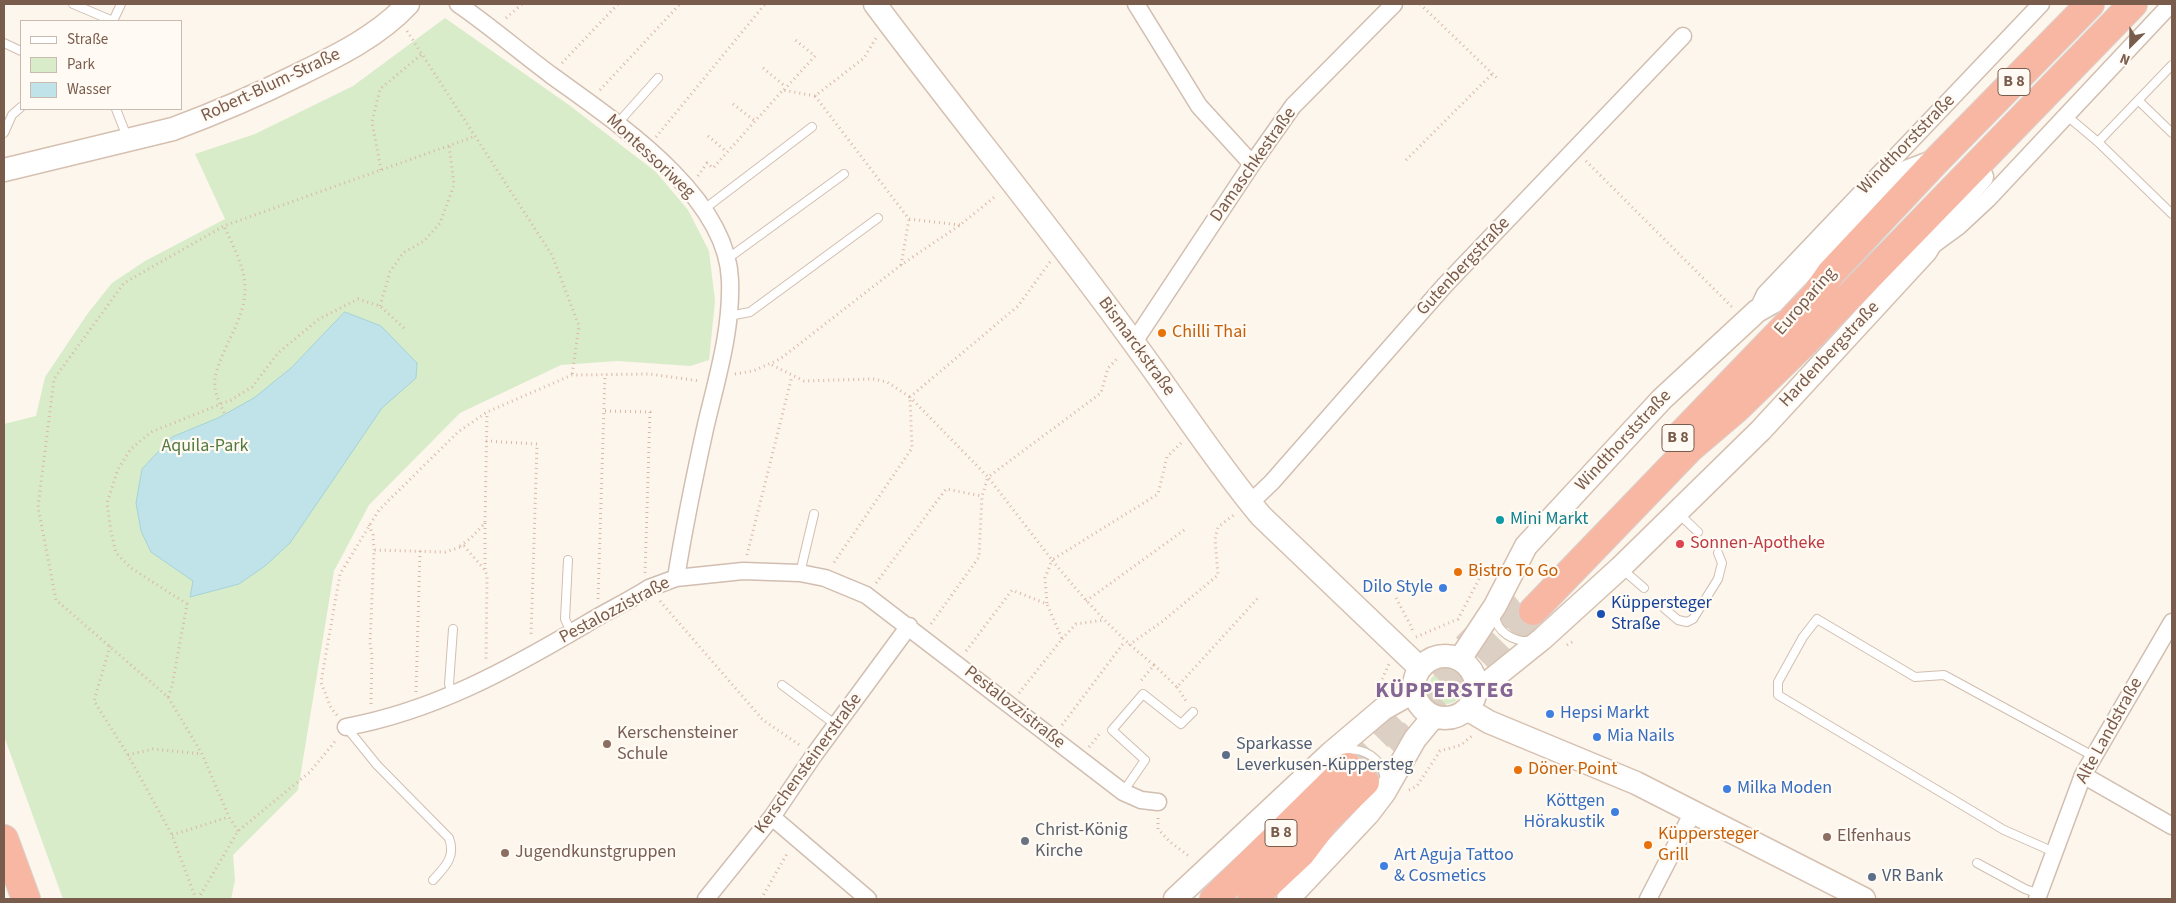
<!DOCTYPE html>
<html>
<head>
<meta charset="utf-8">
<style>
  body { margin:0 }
  #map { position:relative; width:2176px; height:903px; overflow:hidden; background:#fdf6ec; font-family:"Source Sans 3",sans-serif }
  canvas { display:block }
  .frame { position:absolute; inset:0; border:5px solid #7a5c4d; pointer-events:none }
  .legend { position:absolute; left:20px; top:20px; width:162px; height:90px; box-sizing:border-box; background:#fffaf3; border:1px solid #cabbb1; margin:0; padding:6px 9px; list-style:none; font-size:15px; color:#7a5c4d }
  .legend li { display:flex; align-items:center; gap:10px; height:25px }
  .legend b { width:25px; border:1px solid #cabbb1 }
  .north { position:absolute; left:2106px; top:20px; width:50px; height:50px; -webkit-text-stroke:4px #fffaf3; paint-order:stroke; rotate:203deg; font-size:14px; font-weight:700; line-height:20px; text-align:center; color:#7a5c4d }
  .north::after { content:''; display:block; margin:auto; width:18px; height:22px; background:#7a5c4d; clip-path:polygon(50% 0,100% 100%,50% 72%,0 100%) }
</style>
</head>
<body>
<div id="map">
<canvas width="2176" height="903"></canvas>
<div class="frame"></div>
<ul class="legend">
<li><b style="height:6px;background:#fff"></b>Straße</li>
<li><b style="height:14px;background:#d8ecc9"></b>Park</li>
<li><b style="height:14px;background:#bfe3e8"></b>Wasser</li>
</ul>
<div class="north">N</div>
</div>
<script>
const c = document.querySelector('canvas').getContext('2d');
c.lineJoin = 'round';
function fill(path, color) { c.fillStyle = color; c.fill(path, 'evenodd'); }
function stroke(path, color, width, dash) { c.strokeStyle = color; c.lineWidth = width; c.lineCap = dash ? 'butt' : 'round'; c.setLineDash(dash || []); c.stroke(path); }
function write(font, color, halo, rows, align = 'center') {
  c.font = font + ' "Source Sans 3",sans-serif'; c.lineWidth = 4.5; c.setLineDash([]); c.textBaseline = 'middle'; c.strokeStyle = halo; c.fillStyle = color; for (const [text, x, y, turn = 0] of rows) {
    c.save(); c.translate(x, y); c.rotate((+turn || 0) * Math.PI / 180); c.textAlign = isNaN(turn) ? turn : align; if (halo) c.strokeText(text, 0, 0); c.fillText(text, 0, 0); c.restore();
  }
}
const green = new Path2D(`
  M445,18L569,105L656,172L688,210L709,251L715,301L709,360L690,366L618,361L561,365L460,413L369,505L334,571L298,790L233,855L235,880L231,899H63L4,736V424L36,416L45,377L88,313L112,283L145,261L225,219L195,154L255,134L353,86Z
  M1429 687a17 17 0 1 1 34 0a17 17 0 1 1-34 0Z`);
const water = new Path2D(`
  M345,312L381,326L417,363L416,378L382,408L290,543L265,566L239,584L190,597L193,581L151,552L141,531L136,503L142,469L172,437L218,418L254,398L291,368Z`);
const highwayTunnel = new Path2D(`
  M1348,767L1486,627L1522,599
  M1365,782L1533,611`);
const path = new Path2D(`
  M1420,4L1497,78
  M506,18L522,4
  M407,31L552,255L579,326L572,375
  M562,63L618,4
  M763,68L786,87
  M600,90L680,4
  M784,90L815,56L794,39
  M815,96L909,219L960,225
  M733,104L755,121
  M708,136L727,152
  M656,137L765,4
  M1406,160L1492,74
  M1586,161L1732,307
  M381,170L372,122L380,89L422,54
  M698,176L707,163L713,168L783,90L815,96L864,58L876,38
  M1050,262L1018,306L910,397L988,477L1101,393L1108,368L1119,357
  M901,265L909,219
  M380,306L390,272L403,253L424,241L440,223L454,185L449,145
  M772,365L804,381L873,379L887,382L910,397L912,448L833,564
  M735,374L753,371L780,359L901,265L960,225L997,195
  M605,411L650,412L645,573
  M224,413C221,406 216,396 215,388C211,362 246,322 245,289C245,267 233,246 224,226
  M486,441L537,444L531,637
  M485,523V569
  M369,525L373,535L374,550
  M460,546L471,538L485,523L487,412
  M747,555L792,376
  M876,583L946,489L982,496
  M1396,598L1411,626L1413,632
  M598,599L605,374
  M660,601L763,720L801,746
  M1086,601L1187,528
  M931,624L979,557L982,496L988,477L1052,560L1158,494L1167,457L1181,443
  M1416,637L1458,619L1484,570L1493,565
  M1062,639L1076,624L1104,620
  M1129,645L1163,621L1218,575L1215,539L1218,527L1235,514
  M1567,645L1574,641
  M110,646L94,701L128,755L172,835L196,899
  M966,651L1012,590L1047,604L1045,578L1052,560C1083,598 1115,634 1154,665L1140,682
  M1154,665L1177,687L1258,598
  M1177,687L1186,701
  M1378,688L1389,664
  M416,692L420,551
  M1019,693L1062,639L1047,604
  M168,697L172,686L187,604L131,568L116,553L111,532L107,503L118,469L131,449L151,432L231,400L252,387L279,352L319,319L358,299L380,306L405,329
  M371,704L372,655L370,643L374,550L445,552L464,546L485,570L487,575L486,661
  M337,715L331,708L321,682L340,574L379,510L458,432L487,412L572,375L650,374L700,381
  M1062,725L1125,641
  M1089,747L1101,732
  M128,755L153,749L202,754
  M1409,790L1417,786L1440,751L1461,745L1473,735
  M1158,818V829L1169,841L1190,857
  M238,831L229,817L202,754L168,697L56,600L38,507L54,379L124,283L224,226L476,136
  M172,835L229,817
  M198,899L238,831L310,772L337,739
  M761,899L788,852`);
const lane = new Path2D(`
  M73,4L113,21
  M113,21L121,4
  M4,43L21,51
  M2139,101L2172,133
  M116,109L127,137
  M2067,116L2098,142L2172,214
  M617,124L658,78
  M4,133L12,115L21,107
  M2098,142L2172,65
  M703,210L812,127
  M726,256L734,254L844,174
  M729,316L750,312L878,218
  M1678,513L1698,532
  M568,560L565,619L571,632
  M1622,569L1644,588
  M800,573L814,514
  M1665,609L1678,620L1687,622L1693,619L1718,579L1722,563L1718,553
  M1495,616C1497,633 1515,642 1530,641
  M453,629L449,684L453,696
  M782,685L836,725
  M347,728L377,765L449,838C456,857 445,867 433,880
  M1343,750C1364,747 1382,758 1385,779
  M1123,792L1145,760L1112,730L1143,694L1181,724L1193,712
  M2054,852L2004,830L1778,695V682L1803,637L1817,619L1915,677L1944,675L2093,756
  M1977,863L2025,889L2039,894`);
const street = new Path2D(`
  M458,4C490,26 520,52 551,75C614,121 727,194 730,280C732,331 716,381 705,429C694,479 684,528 676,578
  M1136,4L1199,106L1252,164
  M1933,245L1959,226L1988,199L2171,4
  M1757,311L1765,294L2041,4
  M1134,342L1252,164L1293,106L1394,4
  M1250,503L1272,482L1445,285L1683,36
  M346,727C434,711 510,669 586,624C607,611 629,601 649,588L676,578L743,571L800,573L825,578L866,595L1123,792L1141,800L1158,802
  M2083,775L2172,826
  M772,817L868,899
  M706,899L772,817L814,755L909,626
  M1648,899L1693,812
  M2037,899L2083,775L2172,622`);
const secondary = new Path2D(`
  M875,4C960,118 1051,228 1134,343C1177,401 1215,461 1261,516L1420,668
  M4,170L173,129C216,113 258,95 300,74C339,55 378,36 408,4
  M1414 687a31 31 0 1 1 62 0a31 31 0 1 1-62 0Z
  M1460,659L1495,606L1526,546L1662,399L1757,311L1773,302L1805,268L1906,172L1935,161
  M1476,692L1542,639L1620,568L1761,430L1926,251L1947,217L1982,177
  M1467,709L1489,722L1636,783L1864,899
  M1175,899L1331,753L1383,709L1415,691
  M1288,899L1368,814L1384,793L1415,739L1434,716`);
const highway = new Path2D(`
  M1676,440L1815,296L1831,273L1936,161L2090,4
  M1533,611L1690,448L1737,408L1804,343L2133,4
  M4,839L26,899
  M1214,899L1348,767
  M1252,899L1301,853L1326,820L1365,782`);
const markers = [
  [1162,333,5,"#e8710a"],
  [1500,520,5,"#0f9aa8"],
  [1680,544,5,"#e0444e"],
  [1458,572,5,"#e8710a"],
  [1443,588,5,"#3f7fe0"],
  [1601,614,5,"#1a4fb4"],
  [1550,714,5,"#3f7fe0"],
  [1597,737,5,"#3f7fe0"],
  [607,744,5,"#8d6e63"],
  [1226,755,5,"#5c6f8a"],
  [1518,770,5,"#e8710a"],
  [1727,789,5,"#3f7fe0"],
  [1615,812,5,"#3f7fe0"],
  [1827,837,5,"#8d6e63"],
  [1025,841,5,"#6b7280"],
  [1648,845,5,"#e8710a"],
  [505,853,5,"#8d6e63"],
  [1384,866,5,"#3f7fe0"],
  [1872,877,5,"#5c6f8a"]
];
const shields = [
  [2014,82,32],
  [1678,438,32],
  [1281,833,32]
];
const shieldNames = [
  ["B 8",2014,82],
  ["B 8",1678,438],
  ["B 8",1281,833]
];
const streetNames = [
  ["Robert-Blum-Straße",271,86,-25],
  ["Windthorststraße",1907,145,-46],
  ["Montessoriweg",650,157,43],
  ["Damaschkestraße",1254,165,-55],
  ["Gutenbergstraße",1464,267,-47],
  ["Europaring",1806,302,-49],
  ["Bismarckstraße",1136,347,54],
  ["Hardenbergstraße",1830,355,-47],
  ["Windthorststraße",1624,441,-47],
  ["Pestalozzistraße",615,611,-28],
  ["Pestalozzistraße",1014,708,38],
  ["Alte Landstraße",2110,731,-61],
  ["Kerschensteinerstraße",809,764,-54]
];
const foodNames = [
  ["Chilli Thai",1172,333],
  ["Bistro To Go",1468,572],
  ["Döner Point",1528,770],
  ["Küppersteger",1658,835],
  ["Grill",1658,856]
];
const parkNames = [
  ["Aquila-Park",205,447]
];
const cultureNames = [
  ["Mini Markt",1510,520]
];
const healthNames = [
  ["Sonnen-Apotheke",1690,544]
];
const shopNames = [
  ["Dilo Style",1433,588,"right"],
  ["Hepsi Markt",1560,714],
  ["Mia Nails",1607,737],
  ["Milka Moden",1737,789],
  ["Köttgen",1605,802,"right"],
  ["Hörakustik",1605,823,"right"],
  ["Art Aguja Tattoo",1394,856],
  ["& Cosmetics",1394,877]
];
const transitNames = [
  ["Küppersteger",1611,604],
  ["Straße",1611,625]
];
const educationNames = [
  ["Kerschensteiner",617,734],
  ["Schule",617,755],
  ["Elfenhaus",1837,837],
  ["Jugendkunstgruppen",515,853]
];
const serviceNames = [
  ["Sparkasse",1236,745],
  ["Leverkusen-Küppersteg",1236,766],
  ["VR Bank",1882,877]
];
const worshipNames = [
  ["Christ-König",1035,831],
  ["Kirche",1035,852]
];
const districtNames = [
  ["KÜPPERSTEG",1445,692]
];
fill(green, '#d8ecc9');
fill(water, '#bfe3e8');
stroke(water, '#a5d3da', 1);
stroke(highwayTunnel, '#dcd0c4', 28, [28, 14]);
stroke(lane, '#d1beb0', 10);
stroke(street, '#d1beb0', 19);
stroke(secondary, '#d6c0b0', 25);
stroke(highway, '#dad1cd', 30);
stroke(path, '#d9b8a5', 3, [1, 4]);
stroke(lane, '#fff', 8);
stroke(street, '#fff', 16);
stroke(secondary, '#fff', 22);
stroke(highway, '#f7b7a3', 28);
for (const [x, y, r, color] of markers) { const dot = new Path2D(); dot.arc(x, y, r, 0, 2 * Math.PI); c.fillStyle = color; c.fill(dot); stroke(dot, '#fffaf3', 2); }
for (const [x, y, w] of shields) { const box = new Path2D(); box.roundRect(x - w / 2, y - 13.5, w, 27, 4); c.fillStyle = '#fffaf3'; c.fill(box); stroke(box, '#7a5c4d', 1); }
write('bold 16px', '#7a5c4d', null, shieldNames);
write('18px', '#7a5c4d', '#fffaf3', streetNames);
write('18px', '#c56008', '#fffaf3', foodNames, 'left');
write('18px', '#537a41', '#fffaf3', parkNames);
write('18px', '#0d838f', '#fffaf3', cultureNames, 'left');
write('18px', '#be3a42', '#fffaf3', healthNames, 'left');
write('18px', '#366cbe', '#fffaf3', shopNames, 'left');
write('18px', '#164399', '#fffaf3', transitNames, 'left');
write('18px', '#785e54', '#fffaf3', educationNames, 'left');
write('18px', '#4e5e75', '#fffaf3', serviceNames, 'left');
write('18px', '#5b616d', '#fffaf3', worshipNames, 'left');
c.letterSpacing = '1px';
write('bold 22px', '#846695', '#fffaf3', districtNames);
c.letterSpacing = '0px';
</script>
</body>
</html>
